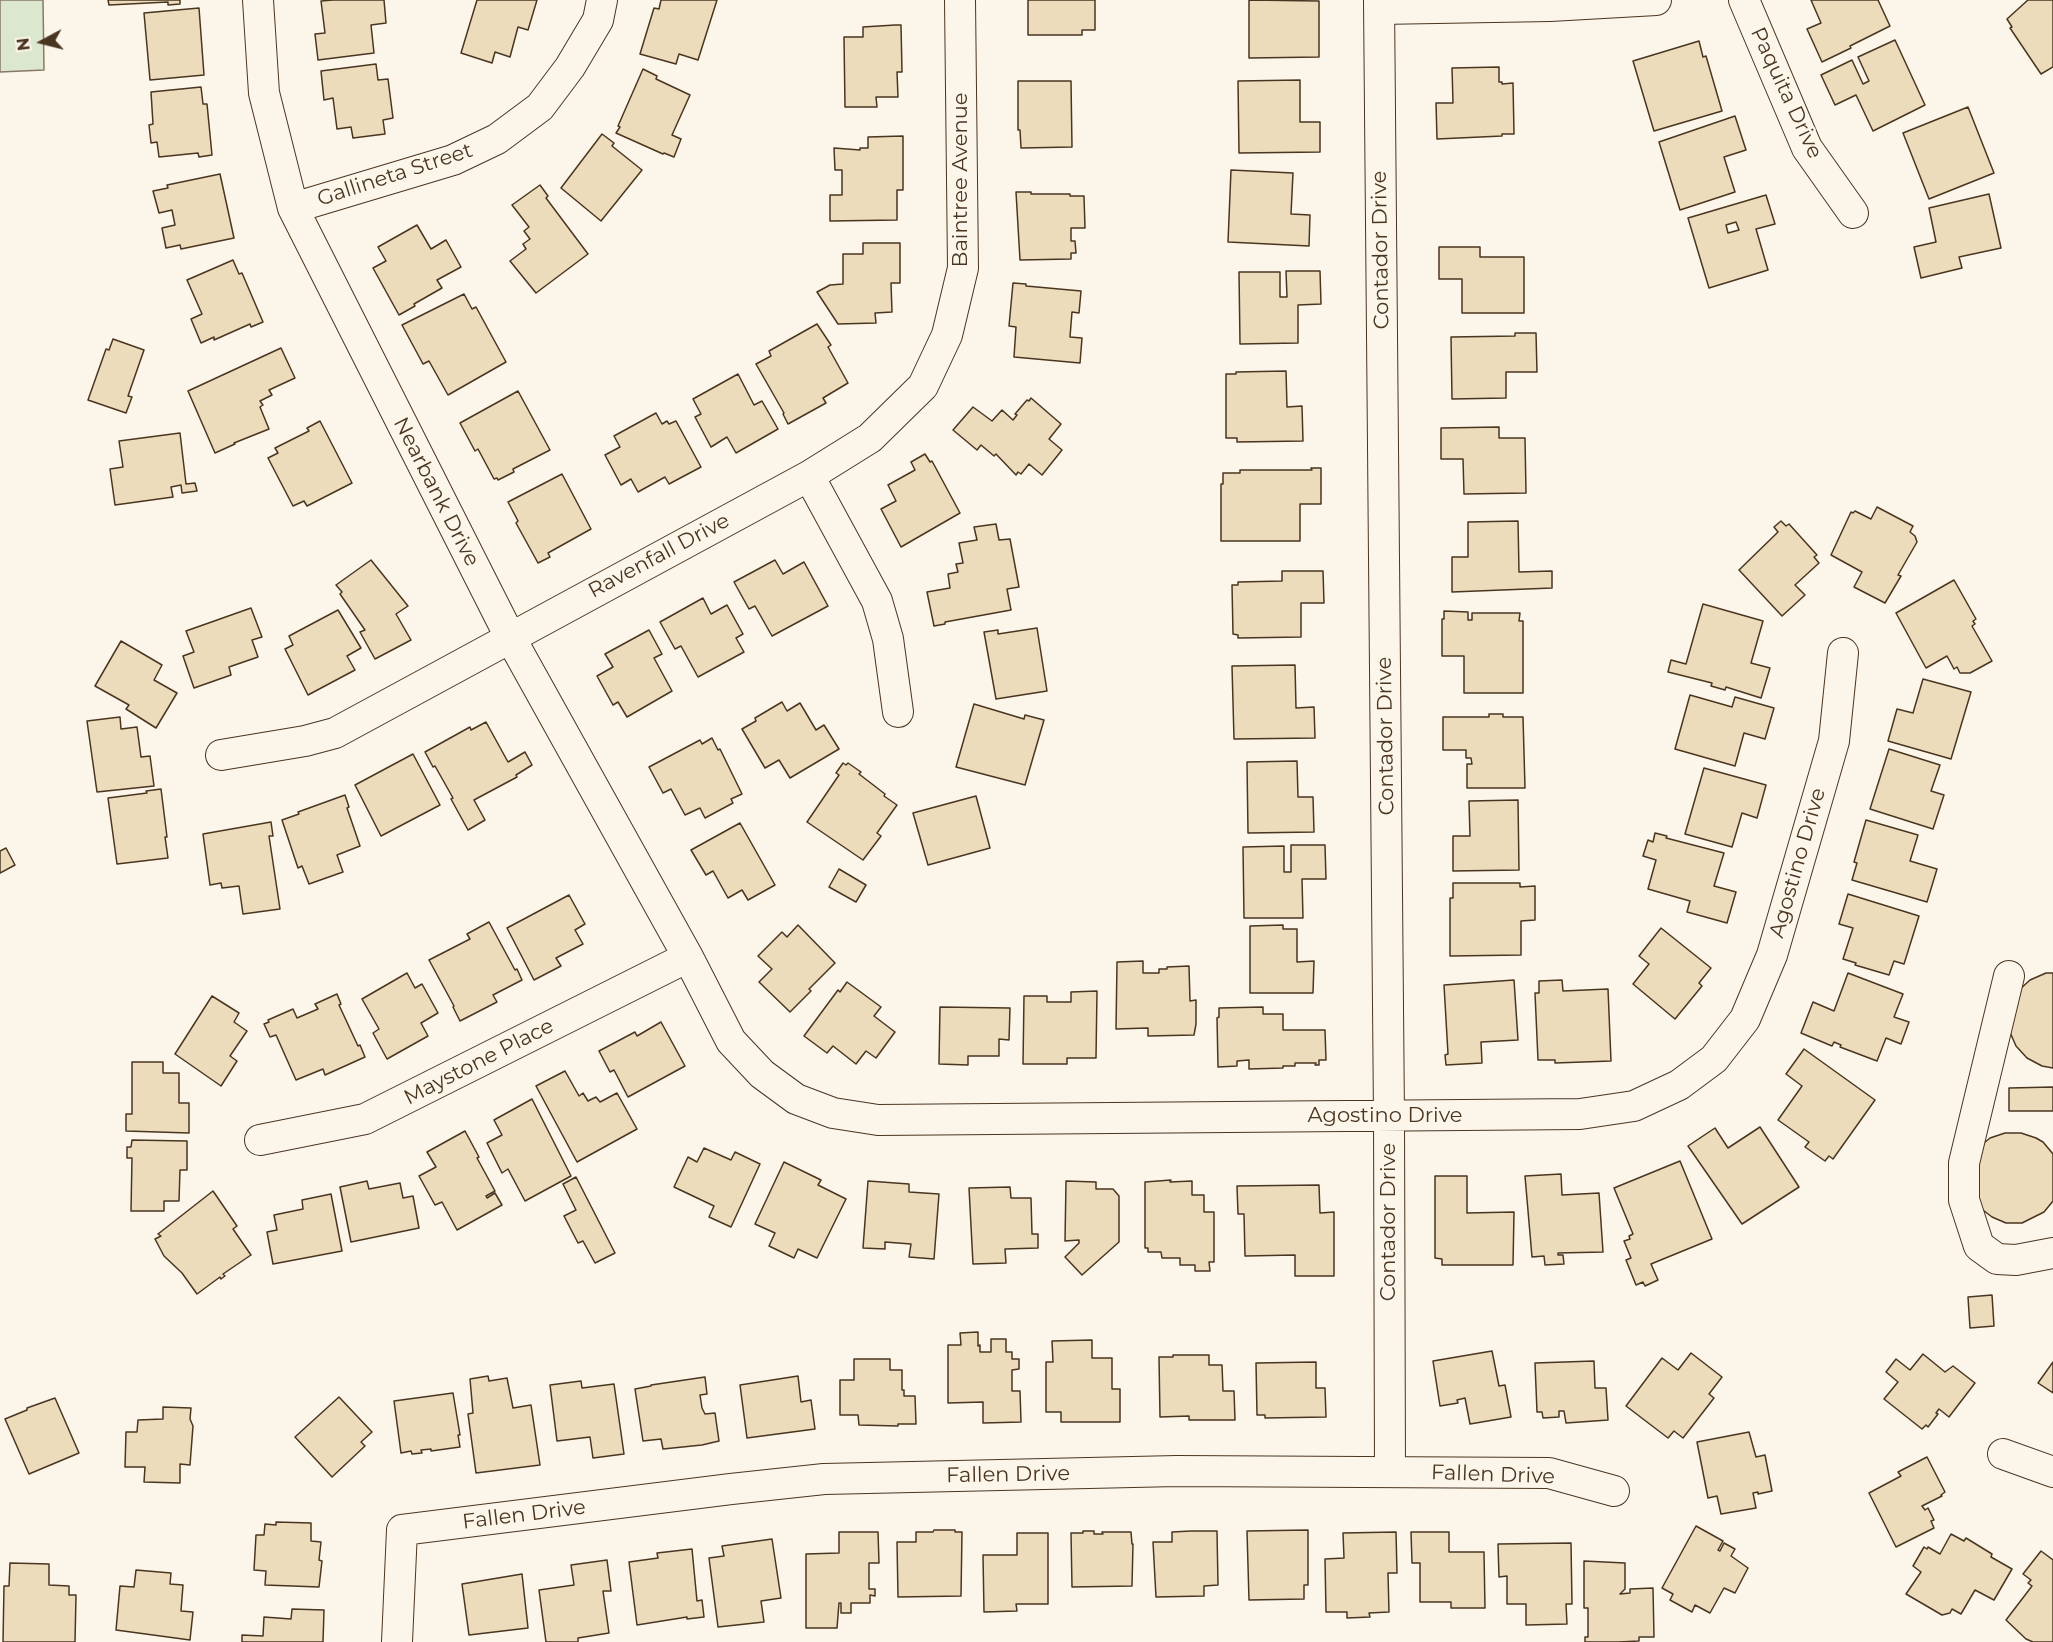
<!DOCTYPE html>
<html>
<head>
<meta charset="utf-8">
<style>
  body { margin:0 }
  #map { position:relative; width:2053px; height:1642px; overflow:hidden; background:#fbf6e9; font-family:Montserrat,sans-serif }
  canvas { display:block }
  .north { position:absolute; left:12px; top:12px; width:60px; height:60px; -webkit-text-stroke:4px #fbf6e9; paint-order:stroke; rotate:263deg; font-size:16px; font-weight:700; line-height:24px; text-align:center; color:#4a3520 }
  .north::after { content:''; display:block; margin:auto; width:21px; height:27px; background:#4a3520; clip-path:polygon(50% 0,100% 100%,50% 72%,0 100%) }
</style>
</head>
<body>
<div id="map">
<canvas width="2053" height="1642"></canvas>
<div class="north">N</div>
</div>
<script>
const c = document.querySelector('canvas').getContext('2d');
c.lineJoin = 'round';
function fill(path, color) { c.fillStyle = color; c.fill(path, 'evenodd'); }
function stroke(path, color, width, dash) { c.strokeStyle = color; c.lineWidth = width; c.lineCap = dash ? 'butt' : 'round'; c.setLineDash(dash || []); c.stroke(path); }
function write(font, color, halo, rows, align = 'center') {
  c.font = font + ' Montserrat,sans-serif'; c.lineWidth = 4.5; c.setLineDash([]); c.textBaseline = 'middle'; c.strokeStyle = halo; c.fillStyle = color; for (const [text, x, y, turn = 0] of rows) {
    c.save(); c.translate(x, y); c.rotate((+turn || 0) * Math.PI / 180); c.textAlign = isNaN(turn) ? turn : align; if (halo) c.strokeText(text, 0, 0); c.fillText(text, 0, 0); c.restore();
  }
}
const green = new Path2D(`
  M0,0H43L44,70L0,72Z`);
const building = new Path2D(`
  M108,0H180V4L168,5V2L109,5Z
  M333,0H384L386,23L371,25L374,53L318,60L315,34L325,33L321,1Z
  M477,0H537L528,30L518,27L510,57L495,52L492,63L461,53Z
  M661,0H717L698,60L679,54L676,64L640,54L654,8L659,9Z
  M1028,0H1095V30H1082V35H1028Z
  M1249,0L1319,1V57L1249,58Z
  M1811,0H1878L1890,26L1850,46L1851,48L1822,62L1807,29L1821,23Z
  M2028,0H2053V67L2041,74L2010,28L2012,27L2007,19Z
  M199,8L204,75L150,80L144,13Z
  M895,25H901L902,72H897L898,97H876L877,107H845L844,37H863V27Z
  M1895,40L1925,105L1873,131L1856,95L1835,105L1821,75L1852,60L1863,84L1869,81L1858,57Z
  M1699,41L1703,57L1706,56L1722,111L1654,131L1633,61Z
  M376,64L378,80L388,79L393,118L383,120L385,134L353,138L351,127L337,129L333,98L324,100L321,71Z
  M1499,67V82H1502V84L1513,83L1514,134H1502V136L1437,139L1436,103H1453L1452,68Z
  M643,69L657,76L656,79L690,95L672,135L681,139L674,157L664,153L663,154L616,133L620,127L618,126Z
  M1300,80V122H1320V152L1239,153L1238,81Z
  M1018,81H1071L1072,147L1021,148L1020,130H1018Z
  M201,87L203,104H207L212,155L199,157L198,153L159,157L157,142L151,143L149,125L153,124L151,92Z
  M1968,107L1994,173L1929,199L1903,133Z
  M1735,116L1746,150L1724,157L1735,192L1680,210L1659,142Z
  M602,134L614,143L612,146L642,170L601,221L561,188Z
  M903,136V190H897V220L830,221V195H842V170H835L834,148L860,150V148H868V137Z
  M1231,170L1293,173L1291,214L1310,215L1309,246L1228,242Z
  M220,174L234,238L181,249L180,245L166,248L162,228L175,225L172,210L159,213L153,191L168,188L167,185Z
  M540,185L548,196L546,198L588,254L536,293L510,261L526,249L523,244L530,239L524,231L529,227L512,205Z
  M1016,192H1031V194H1070V196H1084L1085,228H1071V241H1075L1076,253H1071V259L1020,260Z
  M1989,194L2001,248L1959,257L1962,268L1921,278L1914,247L1936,242L1929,208Z
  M1766,195L1775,224L1756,229L1768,270L1709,288L1688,218ZM1736,222L1739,230L1728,233L1726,225Z
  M417,225L431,249L446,240L461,267L437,280L442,288L414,304L415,306L399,315L373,268L386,261L378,247Z
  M863,243H900V283H891L892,312L875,313L876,323L838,324L817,292L830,285L843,284V254H863Z
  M1439,247H1480V257H1524V313H1462V279H1439Z
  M233,260L239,274L242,273L263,322L251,327L250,324L214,340V337L201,343L191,319L202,314L187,280Z
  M1286,271H1320L1321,304L1298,305V343L1240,344L1239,272H1280V297H1287Z
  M1013,283L1026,284V286L1081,291L1079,313L1072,312L1070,337L1082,338L1080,363L1014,357L1016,327L1009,326Z
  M464,294L472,309L476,307L506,362L448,395L429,361L423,364L402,325Z
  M817,324L831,345L828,347L848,383L823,398L826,403L788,424L783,414L784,413L756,364L771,356L769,351Z
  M1515,333H1536L1537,372H1506V398L1452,399L1451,337L1515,336Z
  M113,339L144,350L128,396L132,397L126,413L88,400L106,349L109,350Z
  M281,348L295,378L269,390L272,395L260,401L263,405L260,407L269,429L234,443L235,444L215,453L188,391Z
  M1286,371L1287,407L1302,406L1303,441L1237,442V438H1226V374H1236V372Z
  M738,374L754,405L762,401L778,429L736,453L727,437L711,447L695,417L701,414L693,399Z
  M518,391L550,450L513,469L514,472L498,480L497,478L494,479L478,449L475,451L460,423Z
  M1031,398L1061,424L1049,439L1062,450L1042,475L1029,464L1021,474L1018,472L1016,475L996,454L994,456L981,445L977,450L953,430L973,407L992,421L1002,410L1013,420L1017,415L1015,414L1027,400L1029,401Z
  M656,413L662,424L667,421L669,424L676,421L701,467L669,484L665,477L638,492L631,479L621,485L605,455L620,447L614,436Z
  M320,421L352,483L307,506L304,501L293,506L268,458L278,453L275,448L309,431L307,428Z
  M1499,427V438H1525L1526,493L1464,494L1463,459H1441V428Z
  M180,433L186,484L195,483L197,491L182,493L181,485L171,487L173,497L115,505L110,469L123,467L119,441Z
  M925,454L930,462L932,461L960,513L901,547L881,509L896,501L888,485L915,470L911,462Z
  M1311,468H1321V504H1300V541H1221V484H1223V473H1240V470H1312Z
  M562,474L591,529L548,553L550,557L538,563L516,523L518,521L508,502Z
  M1877,507L1913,526L1910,532L1915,536L1917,542L1898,575L1901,576L1885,603L1854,587L1862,572L1831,555L1851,512L1853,513L1855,511L1871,519Z
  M1518,521L1519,572L1552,571V588L1452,592V557H1468V522Z
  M1781,521L1786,526L1789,524L1817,555L1814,557L1819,563L1795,585L1805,595L1782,616L1739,570L1778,532L1774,527Z
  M996,524L999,540L1010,539L1019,587L1007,589L1011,610L945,622V624L934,626L927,592L950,588L948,574L958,572L956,564L963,563L959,543L977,540L974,527Z
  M371,560L408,606L396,614L411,640L375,659L360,632L365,630L340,594L342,592L336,585Z
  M775,560L783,574L804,562L828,606L772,636L755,606L749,609L734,582Z
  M1282,571H1323L1324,603H1301V637L1238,638V635L1233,634L1232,585H1238V582L1282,581Z
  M1954,580L1976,619L1973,621L1975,624L1972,626L1992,661L1970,673H1960L1957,667L1954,669L1947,656L1926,668L1896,613Z
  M703,598L711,614L727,605L743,634L736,638L744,652L698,677L681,646L675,649L660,622Z
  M1703,604L1763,621L1751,663L1770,668L1761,698L1726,687L1725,690L1711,686L1712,683L1668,672L1671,660L1686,664Z
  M251,608L262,637L252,640L258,657L229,667L231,675L194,688L183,656L194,652L186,631Z
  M338,610L361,648L347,656L355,670L308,695L285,649L293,645L289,636Z
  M1444,611L1468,612V620H1472V613H1520L1519,621H1523V693H1464V656H1442V619H1444Z
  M1037,628L1047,691L996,699L984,632L998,630V634Z
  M649,630L662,654L654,658L672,691L627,717L618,702L613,705L597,676L613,667L605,654Z
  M121,641L162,665L154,680L177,693L156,728L126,709L129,705L95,686Z
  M1295,665L1296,708L1314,707L1315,738L1234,739L1232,666Z
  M1923,679L1971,692L1951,759L1888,741L1897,709L1913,713Z
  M1690,695L1732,707L1735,697L1774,708L1765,739L1744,733L1735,766L1675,749Z
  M782,702L787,711L800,703L816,730L824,725L839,749L790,778L779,760L765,768L742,729L756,721L755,718Z
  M974,704L1024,719L1025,715L1044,720L1025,785L956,767Z
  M1489,714H1503V717H1523L1525,788H1467V764H1472L1471,758H1466V750H1443V717H1489Z
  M120,717L121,729L137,727L141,757L150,756L154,786L97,792L87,721Z
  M486,722L508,762L525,752L532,765L516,775L517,777L474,800L485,820L468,830L451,799L453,798L435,766L433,767L425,752L470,727L471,730Z
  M712,738L718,750L720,749L742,794L731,799L733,803L705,818L700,808L685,815L671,789L663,793L649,767L700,740L702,744Z
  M1889,749L1940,765L1931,791L1944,795L1933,829L1870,809Z
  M413,754L440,805L381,836L355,785Z
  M1297,761L1298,797H1313L1314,832L1248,833L1247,762Z
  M843,763L846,765L848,763L861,772L859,774L885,794L884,796L897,805L877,833L881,836L863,860L807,822L839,775L836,773Z
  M1704,768L1766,785L1757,818L1742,813L1732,847L1685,834Z
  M161,789L167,837H165L168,858L117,864L108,798L147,793L146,791Z
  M345,795L349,807L347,808L360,846L337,855L343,872L309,884L302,866L298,868L282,820L299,814L298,812Z
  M976,796L990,848L928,865L913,813Z
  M1518,800L1519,870L1453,871V836H1470L1469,801Z
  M1866,820L1918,835L1910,861L1937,869L1927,902L1852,880L1857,863L1854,862Z
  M271,822L273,836H269L280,909L243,914L239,886L222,888L221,883L210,885L203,834Z
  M740,823L775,885L748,900L742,890L728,898L713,871L706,875L691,850Z
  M1655,833L1667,836L1666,838L1724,853L1714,886L1736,892L1727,923L1687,912L1690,901L1648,889L1656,860L1643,856L1648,840L1653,842Z
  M1291,845H1325L1326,879H1302L1303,918H1244L1243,847L1284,846V872H1291Z
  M6,848L15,865L0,873V851Z
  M839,869L866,885L856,902L829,887Z
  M1453,883H1520V887L1535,886V920L1521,921V955L1450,956V898H1453Z
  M1848,894L1919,916L1904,964L1894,961L1889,975L1855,965L1856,963L1843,959L1853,928L1839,924Z
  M569,895L585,924L575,930L583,944L556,958L561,966L534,980L507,928Z
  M489,922L515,970L517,969L522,980L493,995L497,1002L460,1021L453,1007L454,1006L429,960L470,939L467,934Z
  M798,925L835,963L809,989L811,991L790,1012L759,982L772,969L758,956L782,932L787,937Z
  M1283,925V929H1297V962L1314,961L1313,993H1250V926Z
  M1661,928L1711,968L1699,983L1702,986L1675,1019L1633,984L1649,964L1639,956Z
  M1143,961V973H1159V969H1167V967L1189,966L1190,1001L1196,1000V1024L1194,1035L1148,1036V1028L1116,1029L1117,962Z
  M407,973L415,988L422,984L438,1013L421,1023L428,1036L387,1059L373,1033L379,1029L362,999Z
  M1848,973L1903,994L1894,1017L1909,1022L1901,1044L1886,1038L1877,1061L1840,1047L1841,1045L1834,1042L1832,1046L1801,1033L1813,1002L1834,1011Z
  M2046,973H2053V1068L2042,1066L2027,1058L2016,1046L2009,1030L2018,991L2030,980Z
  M1514,980L1518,1040L1481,1042L1482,1063L1446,1065L1445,1055L1448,1054L1444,985Z
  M1562,980L1563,991L1608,989L1611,1061L1555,1063V1060H1538L1535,993H1539V981Z
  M847,982L881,1007L874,1016L895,1032L876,1058L866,1051L856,1064L833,1046L827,1053L804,1036L838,990L840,992Z
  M1097,991L1096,1058H1067V1064H1023L1024,996H1047V1002H1071V992Z
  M337,994L341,1004L339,1005L358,1046L360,1045L365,1057L325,1075L323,1069L296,1080L276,1035L270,1037L264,1024L269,1022L268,1020L293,1009L297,1018L318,1009L315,1004Z
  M212,996L239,1013L234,1022L247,1031L230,1056L237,1061L221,1086L175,1054Z
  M940,1007L1010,1008L1009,1040L999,1039V1056H968V1065L939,1064Z
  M1263,1007V1014H1283V1030H1325L1326,1060H1319V1065H1315L1316,1063H1295V1066H1283V1068L1249,1069V1060L1237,1061V1066L1218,1067L1217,1018L1219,1017V1008Z
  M661,1022L685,1066L628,1097L614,1070L610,1072L599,1051L635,1032L637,1036Z
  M1804,1049L1875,1100L1833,1159L1829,1156L1825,1161L1805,1147L1809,1142L1778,1120L1802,1086L1786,1074Z
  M132,1062H163V1073H179V1103H189V1133L126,1131V1114H132Z
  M565,1071L579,1096L583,1093L588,1101L596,1097L600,1102L617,1093L637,1129L577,1162L536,1086Z
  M2053,1087V1111H2009V1088Z
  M532,1099L571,1176L525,1201L508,1169L502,1173L487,1143L502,1135L494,1120Z
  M1760,1127L1799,1187L1742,1224L1688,1146L1715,1128L1728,1148Z
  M465,1131L479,1157L477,1158L495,1191L486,1196L487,1198L495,1193L502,1205L457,1230L442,1202L435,1205L419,1176L436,1167L427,1152Z
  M2005,1133H2021L2036,1138L2043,1142L2053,1154V1201L2044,1212L2022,1223H2006L1992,1217L1979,1207L1971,1194L1984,1143L1990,1138Z
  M132,1140L187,1141V1170H180L179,1201H164V1211H131L132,1158H127V1147H131Z
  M704,1148L731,1160L735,1152L760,1164L731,1227L709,1217L714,1206L674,1187L688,1157L697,1162Z
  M1680,1161L1712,1239L1651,1264L1658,1280L1645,1286L1643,1282L1636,1285L1626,1260L1631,1258L1624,1241L1630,1239L1629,1236L1633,1234L1614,1188Z
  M784,1162L821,1180L818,1185L846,1199L817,1258L798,1249L794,1258L769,1246L775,1233L755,1224Z
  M1561,1174L1562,1195L1599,1193L1603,1252L1558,1253V1255H1563L1564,1264L1545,1265L1544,1256L1532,1257L1525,1176Z
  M1435,1176H1467V1213L1514,1212L1513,1265H1442V1259L1435,1258Z
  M576,1177L615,1253L595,1263L583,1241L578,1243L564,1216L576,1210L563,1184Z
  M1171,1180L1170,1182L1192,1181V1195H1204V1212H1214V1262H1209L1210,1271H1195V1265H1180V1258H1162L1161,1252H1148V1248H1145V1182Z
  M367,1181L369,1189L400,1183L403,1198L413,1196L419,1228L351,1242L340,1187Z
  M868,1181L909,1184V1192L939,1194L934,1259L909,1257L911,1244L885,1242V1249L863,1248Z
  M1066,1181L1096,1182V1189H1113L1119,1196V1242L1082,1275L1065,1257L1079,1243V1240L1065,1241Z
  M1319,1185L1320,1213L1334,1212V1276H1295V1255L1245,1256L1244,1214H1238L1237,1186Z
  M1010,1187L1011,1198H1031L1032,1234H1038V1248L1005,1249L1006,1263L973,1264L969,1188Z
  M213,1191L237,1226L233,1229L251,1255L223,1274L225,1276L221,1279L220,1277L197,1294L182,1273L164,1256L155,1239L161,1236L158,1234Z
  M331,1194L342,1251L273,1264L267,1232L277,1230L274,1215L303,1209L302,1200Z
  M1992,1295L1994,1326L1970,1328L1968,1297Z
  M978,1332V1346L980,1345V1352H991V1339H1006V1352H1012V1359H1019V1369L1012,1370V1391H1020L1021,1422L983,1423V1402L948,1403V1345H961L960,1333Z
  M1092,1340V1358H1112V1389H1120V1422H1061V1412H1046V1362H1053L1052,1341Z
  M1492,1351L1499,1386L1505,1385L1511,1417L1470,1424L1465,1398L1457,1400L1458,1403L1440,1406L1433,1361Z
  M1691,1353L1722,1377L1709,1394L1714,1398L1683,1438L1674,1431L1668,1438L1626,1406L1662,1358L1678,1370Z
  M1923,1354L1945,1372L1953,1366L1975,1383L1949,1417L1939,1409L1936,1413L1938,1414L1928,1427L1926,1425L1922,1429L1884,1399L1898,1382L1886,1372L1896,1359L1910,1370Z
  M1173,1355H1209V1365H1222L1223,1391H1234L1235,1420H1189V1416L1160,1417L1159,1357H1173Z
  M854,1359H890V1370H902V1390H904V1396H915L916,1424H898V1426L859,1425L858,1415H840V1380H854Z
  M1594,1361L1595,1388H1606L1608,1420L1566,1423L1564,1411H1559V1417L1543,1418L1542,1412H1537L1535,1363Z
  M1316,1362V1388H1325L1326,1417L1265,1418V1415H1257L1256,1363Z
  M2053,1362V1393L2038,1383Z
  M488,1376L489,1381L507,1378L513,1408L531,1405L540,1465L476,1473L468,1414L473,1413L470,1379Z
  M798,1376L801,1402L811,1400L815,1429L747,1438L740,1385Z
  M705,1377L707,1394L700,1395L702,1408L705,1414L715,1413L719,1441L702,1445L663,1449L661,1439L643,1441L635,1389L651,1386V1385Z
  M581,1381L582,1388L614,1384L624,1454L593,1458L590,1437L557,1441L550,1385Z
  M453,1393L460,1435H458L460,1447L431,1451V1449L421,1450L422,1453L412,1454L411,1451L401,1453L394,1401Z
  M339,1397L372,1432L361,1442L365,1446L332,1477L295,1437Z
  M55,1398L79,1453L29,1474L5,1419L27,1410V1408Z
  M163,1407L191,1408L190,1419L193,1426L190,1465L180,1464V1483L144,1482L145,1467H125L126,1432H137L138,1420L163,1419Z
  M1749,1432L1756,1457L1765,1455L1772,1491L1758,1494V1492L1753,1493L1756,1508L1721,1514L1717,1496L1708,1498L1697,1442Z
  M1927,1457L1945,1492L1941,1495L1942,1496L1922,1506L1925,1510L1928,1508L1934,1520L1931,1521L1934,1528L1896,1547L1869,1493L1901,1476L1898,1472Z
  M276,1522L311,1523V1541L321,1542L319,1560L322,1561L319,1587L265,1585L266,1571L254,1570L256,1535H264L265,1524L276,1525Z
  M1696,1526L1723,1541L1718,1550L1720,1551L1724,1543L1735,1549L1731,1556L1748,1568L1735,1593L1724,1588L1710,1613L1695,1605L1692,1612L1670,1600L1673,1594L1662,1588Z
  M934,1530H955V1532H962L961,1596L898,1597L897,1542H916V1532H933Z
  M1308,1530V1585H1304V1599L1249,1600L1247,1531Z
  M1083,1531H1094V1534H1103L1102,1532H1131L1132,1544H1133L1132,1586L1072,1587L1071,1533H1083Z
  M1191,1531H1217L1218,1585L1204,1586V1596L1156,1597L1153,1542H1172V1532Z
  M839,1532H878L879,1563H869V1589H875V1596L870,1595V1603H851V1613H841V1603H839L837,1628H806V1554L839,1553Z
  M1396,1532L1397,1573H1388L1389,1612L1369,1613L1370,1617L1347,1618V1612H1326L1325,1559L1344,1558L1343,1533Z
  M1411,1532H1449V1552H1484L1485,1608H1451V1602H1420V1563H1412Z
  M1017,1533H1048V1604H1016L1017,1611L984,1612L983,1555H1017Z
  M1951,1534L1964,1541L1966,1538L1992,1554L1991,1557L2012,1569L1994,1600L1975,1590L1961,1614L1952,1609L1950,1613L1942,1615L1906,1594L1921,1572L1913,1566L1924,1547L1927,1549L1928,1547L1940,1554Z
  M772,1539L781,1598L761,1601L764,1622L718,1627L709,1558L724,1556L722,1546Z
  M1571,1543L1572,1604H1566L1567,1624L1526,1625V1604H1507V1576L1499,1577L1498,1544Z
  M692,1549L697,1601L702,1600L704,1617L687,1619V1617L637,1625L629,1562L658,1558L657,1553Z
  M2041,1551L2053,1560V1642H2033L2026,1639L2006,1620L2032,1586L2028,1583L2031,1580L2023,1574Z
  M607,1560L611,1591H603L609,1633L578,1638V1642H546L539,1590L574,1585L571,1565Z
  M1584,1561L1625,1563V1589L1620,1594L1630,1593V1589L1653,1588L1654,1637H1639V1641L1619,1642H1585V1637H1588V1608H1584Z
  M10,1563L49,1564V1585L69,1586V1595H76L75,1642H3L4,1586H9Z
  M136,1570L171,1573L170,1584L183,1585L181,1611L193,1612L190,1640L116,1630L120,1586L134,1587Z
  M522,1574L528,1628L469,1635L462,1584Z
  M292,1609L324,1610L323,1642H242V1635L263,1636L264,1617L291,1619Z`);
const minor = new Path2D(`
  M258,0L264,93L293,208L510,637L688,957L731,1041L762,1074L796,1099L833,1113L878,1120L1580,1114L1634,1106L1679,1085L1714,1059L1745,1019L1772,955L1834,741L1843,653
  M1379,0L1389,1115L1390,1472
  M1744,0L1807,148L1853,213
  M1379,9L1550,6L1656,0
  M293,208L453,160L497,139L540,107L570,67L598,20L602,0
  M809,476L877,601L888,639L898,712
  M221,755L305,741L335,733L809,476L870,438L923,386L947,335L963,268L960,0
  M2009,976L1964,1163V1200L1979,1246L1997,1259L2016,1260L2053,1253
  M260,1140L365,1119L688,957
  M2003,1454L2053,1472
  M397,1642L402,1530L731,1489L824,1479L1177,1471L1549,1473L1614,1491`);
const streetNames = [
  ["Paquita Drive",1786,93,65],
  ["Gallineta Street",395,175,-18],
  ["Baintree Avenue",961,180,-90],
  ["Contador Drive",1381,250,-91],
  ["Nearbank Drive",436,492,63],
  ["Ravenfall Drive",659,556,-28],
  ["Contador Drive",1386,736,-91],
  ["Agostino Drive",1798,863,-74],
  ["Maystone Place",479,1062,-27],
  ["Agostino Drive",1385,1116],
  ["Contador Drive",1389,1222,-90],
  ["Fallen Drive",1008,1475,-1],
  ["Fallen Drive",1493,1475,2],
  ["Fallen Drive",524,1515,-7]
];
fill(green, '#dce7d0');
stroke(green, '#887966', 1.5);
fill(building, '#ecdcbc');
stroke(building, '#4a3520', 1.5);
stroke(minor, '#4a3520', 32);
stroke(minor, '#fbf6e9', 30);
write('21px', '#4a3520', '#fbf6e9', streetNames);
</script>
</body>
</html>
